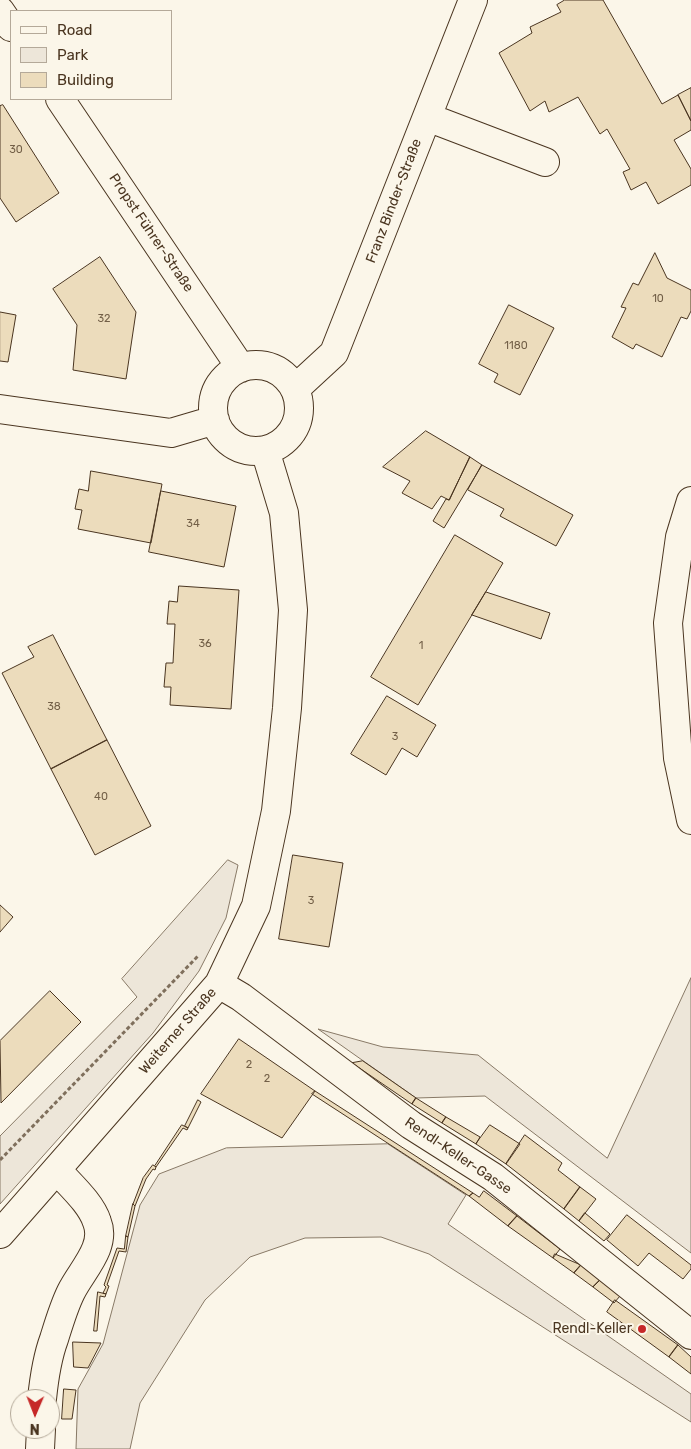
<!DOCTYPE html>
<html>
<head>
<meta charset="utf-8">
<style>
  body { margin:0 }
  #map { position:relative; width:691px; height:1449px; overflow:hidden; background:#fbf6e9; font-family:Rubik,sans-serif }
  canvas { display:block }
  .legend { position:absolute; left:10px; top:10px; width:162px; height:90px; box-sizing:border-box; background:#fbf6e9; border:1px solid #b4a999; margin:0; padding:6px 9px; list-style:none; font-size:15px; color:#4a3520 }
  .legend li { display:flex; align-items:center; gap:10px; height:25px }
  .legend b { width:25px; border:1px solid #b4a999 }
  .north { position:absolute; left:10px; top:1389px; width:50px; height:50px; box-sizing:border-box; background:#fbf6e9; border:1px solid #b4a999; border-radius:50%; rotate:181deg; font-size:14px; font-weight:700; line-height:20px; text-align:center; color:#4a3520 }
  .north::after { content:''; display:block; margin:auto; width:18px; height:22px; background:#c62828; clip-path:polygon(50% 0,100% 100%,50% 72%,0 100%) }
</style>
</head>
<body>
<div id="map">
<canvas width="691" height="1449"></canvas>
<ul class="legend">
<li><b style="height:6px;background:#fbf6e9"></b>Road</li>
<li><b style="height:14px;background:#ede6d9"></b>Park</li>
<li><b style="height:14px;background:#ecdcbc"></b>Building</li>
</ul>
<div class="north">N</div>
</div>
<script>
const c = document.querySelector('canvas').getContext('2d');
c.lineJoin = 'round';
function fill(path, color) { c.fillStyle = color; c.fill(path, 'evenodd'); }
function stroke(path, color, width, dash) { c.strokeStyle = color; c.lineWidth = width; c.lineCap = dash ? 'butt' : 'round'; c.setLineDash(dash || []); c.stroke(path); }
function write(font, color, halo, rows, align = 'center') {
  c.font = font + ' Rubik,sans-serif'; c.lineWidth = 4; c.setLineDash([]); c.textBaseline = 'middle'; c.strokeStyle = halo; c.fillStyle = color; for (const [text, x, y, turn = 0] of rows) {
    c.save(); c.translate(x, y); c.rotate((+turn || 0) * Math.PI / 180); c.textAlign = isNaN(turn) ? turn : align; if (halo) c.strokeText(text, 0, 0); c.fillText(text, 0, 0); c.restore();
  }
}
const green = new Path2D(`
  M228,860L238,865L226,918L199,971L153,1033L0,1204V1136L137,997L122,979Z
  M691,978V1253L485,1096L416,1098L318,1029L383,1047L478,1055L607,1158Z
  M388,1144L466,1195L448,1224L691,1394V1422L429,1254L381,1237L305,1238L250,1257L205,1300L140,1403L130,1449H76L78,1389L103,1344L140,1205L159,1174L226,1148Z`);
const building = new Path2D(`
  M565,0H603L662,104L678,95L691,121V130L674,140L691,169V185L658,204L646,182L631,190L623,172L630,169L607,129L600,134L578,97L549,112L545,101L530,111L499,53L532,33L530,27L561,12L557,5Z
  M691,88V121L678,95Z
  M3,105L59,193L16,222L0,198V106Z
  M655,253L667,278L691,290V311L687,319L681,317L662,357L636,344L633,349L612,337L626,308L621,307L633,283L638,285Z
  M100,257L136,312L126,379L73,370L77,325L53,289Z
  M509,305L554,328L520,395L494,382L498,374L479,364Z
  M0,312L16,315L8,362L0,361Z
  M426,431L470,457L449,500L441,496L432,509L402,493L410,481L383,467Z
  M470,457L482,465L444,528L433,521L446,499L449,500Z
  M482,465L573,515L556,546L500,516L504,509L468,490Z
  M91,471L162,484L151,543L78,529L82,510L75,509L79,489L88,491Z
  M161,491L236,506L224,567L149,552Z
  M455,535L503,563L418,705L371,677Z
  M179,586L239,590L231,709L170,705L171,687H164L166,663H173L175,624H167L169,601L177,602Z
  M486,592L550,613L541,639L472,615Z
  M53,635L107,740L51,769L2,673L34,657L28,647Z
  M387,696L436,725L417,757L402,748L386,775L351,754Z
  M107,740L151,826L95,855L51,769Z
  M293,855L343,863L329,947L279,939Z
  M0,905L13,917L0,932Z
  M50,991L81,1022L1,1103L0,1041Z
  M239,1039L315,1091L282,1138L201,1094Z
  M363,1061L416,1098L412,1104L352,1063Z
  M315,1091L473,1193L469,1196L312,1094Z
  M416,1098L446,1117L442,1123L412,1104Z
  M198,1100L201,1102L188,1128L185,1126Z
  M446,1117L480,1137L476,1144L442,1123Z
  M182,1125L188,1128L187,1130L183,1128L156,1167L155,1166Z
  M490,1125L520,1144L506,1164L476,1144Z
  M525,1135L562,1163L558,1170L580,1187L564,1209L506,1164Z
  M153,1165L156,1167L155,1170L153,1169L146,1179L135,1206L133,1204L143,1178Z
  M580,1187L596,1199L579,1221L564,1209Z
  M484,1191L517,1216L508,1226L469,1196L473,1193L479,1197Z
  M133,1204L135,1206L128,1237L126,1236Z
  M585,1213L610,1234L604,1241L579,1221Z
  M627,1215L691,1265V1269L683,1279L649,1253L638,1266L607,1240Z
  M517,1216L560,1249L553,1258L508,1226Z
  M126,1236L128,1237L126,1252L119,1251L107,1285L109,1286L106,1294L103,1293L106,1287L104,1285L117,1248L124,1249Z
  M555,1254L581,1265L574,1273L553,1258Z
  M581,1265L600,1280L593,1287L574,1273Z
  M600,1280L620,1296L614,1303L593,1287Z
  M98,1292L106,1294L105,1297L100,1296L97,1331H94Z
  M615,1300L678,1345L669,1357L607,1312Z
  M73,1342L101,1343L88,1368L74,1367Z
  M678,1345L691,1357V1374L669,1357Z
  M64,1389L76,1390L72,1419H62Z`);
const path = new Path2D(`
  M0,1160L198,956`);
const minor = new Path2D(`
  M0,11L11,27
  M60,99L241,368
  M427,117L545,162
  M213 408a43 43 0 1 1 86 0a43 43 0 1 1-86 0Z
  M295,389L334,353L473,0
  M0,409L171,433L215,420
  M691,501L680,537L668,623L678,758L691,820
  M219,984L241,997L411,1125L493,1177L691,1335
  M0,1234L219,984L256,906L276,811L287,708L293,610L284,513L265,450
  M42,1399C44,1379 47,1358 54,1339C59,1323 64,1306 71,1292C81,1271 107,1247 97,1222C91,1203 70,1185 57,1170
  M40,1449L41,1429`);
const markers = [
  [642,1329,5,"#c62828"]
];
const numberNames = [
  ["30",16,150],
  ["10",658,299],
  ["32",104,319],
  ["1180",516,346],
  ["34",193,524],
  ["36",205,644],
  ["1",421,646],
  ["38",54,707],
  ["3",395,737],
  ["40",101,797],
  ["3",311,901],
  ["2",249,1065],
  ["2",267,1079]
];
const streetNames = [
  ["Franz Binder-Straße",394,201,-69],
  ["Propst Führer-Straße",151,233,56],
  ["Weiterner Straße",178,1031,-49],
  ["Rendl-Keller-Gasse",458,1156,34]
];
const poiNames = [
  ["Rendl-Keller",632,1329]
];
fill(green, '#ede6d9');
stroke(green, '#887966', 1);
fill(building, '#ecdcbc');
stroke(building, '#4a3520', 1);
stroke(minor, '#4a3520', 30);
stroke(path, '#7f6f5c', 3, [4, 2.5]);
stroke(minor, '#fbf6e9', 28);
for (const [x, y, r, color] of markers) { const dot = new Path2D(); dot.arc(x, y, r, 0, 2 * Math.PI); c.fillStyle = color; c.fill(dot); stroke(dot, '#fbf6e9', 2); }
write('11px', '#725f47', null, numberNames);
write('14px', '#4a3520', '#fbf6e9', streetNames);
write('14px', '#4a3520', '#fbf6e9', poiNames, 'right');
</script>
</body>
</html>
